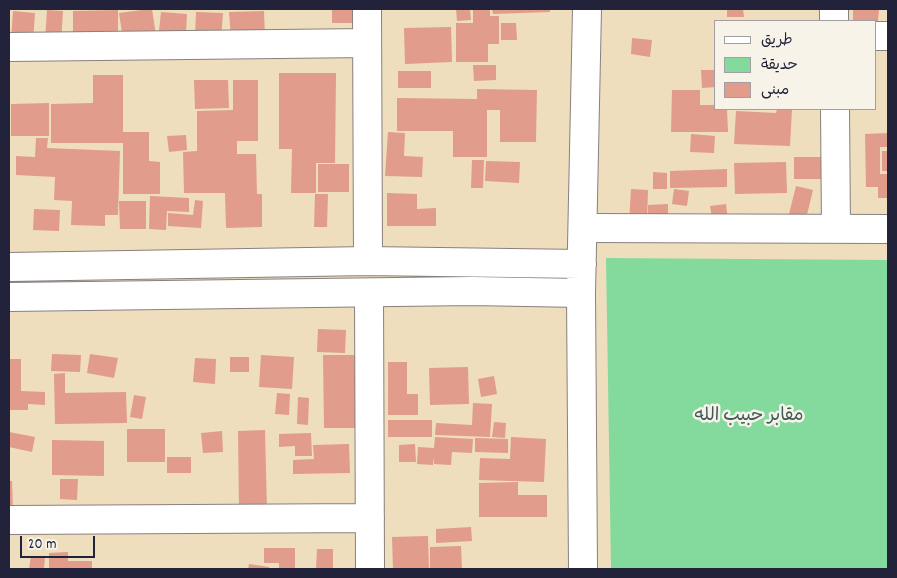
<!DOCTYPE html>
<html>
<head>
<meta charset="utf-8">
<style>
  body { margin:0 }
  #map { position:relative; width:897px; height:578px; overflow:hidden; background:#eedebe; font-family:Dekko,"Playpen Sans Arabic",sans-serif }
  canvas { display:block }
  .frame { position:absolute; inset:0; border:10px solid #22223b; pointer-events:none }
  .legend { position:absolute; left:714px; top:20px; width:162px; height:90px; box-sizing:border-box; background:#f7f3e8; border:1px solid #a29fa3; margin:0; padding:6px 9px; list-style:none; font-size:15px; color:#22223b }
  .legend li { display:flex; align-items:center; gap:10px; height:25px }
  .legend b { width:25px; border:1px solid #a29fa3 }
  .scale { position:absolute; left:20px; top:536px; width:75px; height:22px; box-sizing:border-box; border:2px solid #22223b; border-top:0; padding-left:6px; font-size:15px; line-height:18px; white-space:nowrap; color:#22223b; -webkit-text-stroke:4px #f7f3e8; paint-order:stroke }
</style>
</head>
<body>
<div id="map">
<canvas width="897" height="578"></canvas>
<div class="frame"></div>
<ul class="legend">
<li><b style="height:6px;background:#fff"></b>طريق</li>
<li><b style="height:14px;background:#84da9d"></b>حديقة</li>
<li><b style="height:14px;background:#e19c8b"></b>مبنى</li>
</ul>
<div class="scale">20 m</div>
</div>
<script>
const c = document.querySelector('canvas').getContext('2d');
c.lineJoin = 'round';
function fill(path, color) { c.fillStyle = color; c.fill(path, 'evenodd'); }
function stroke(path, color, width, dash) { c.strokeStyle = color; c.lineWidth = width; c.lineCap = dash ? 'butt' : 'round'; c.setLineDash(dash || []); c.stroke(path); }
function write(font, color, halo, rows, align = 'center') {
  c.font = font + ' Dekko,"Playpen Sans Arabic",sans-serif'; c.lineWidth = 5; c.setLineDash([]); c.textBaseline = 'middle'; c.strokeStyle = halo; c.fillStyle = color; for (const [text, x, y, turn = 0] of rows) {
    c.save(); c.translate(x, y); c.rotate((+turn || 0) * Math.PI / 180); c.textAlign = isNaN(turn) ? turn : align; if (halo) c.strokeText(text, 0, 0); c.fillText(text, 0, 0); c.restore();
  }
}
const green = new Path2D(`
  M606,258L888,260V569H611Z`);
const building = new Path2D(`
  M149,9H152L156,35L123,39L119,13Z
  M332,9H354V23H332Z
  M456,9H470L471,20L457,21Z
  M473,9H490V16H499V44H488V62H456V23H473Z
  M492,9H550V12L493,14Z
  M727,9H743L744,17H727Z
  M853,9H879L877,32H876V21H853Z
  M47,10L63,11L61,42L45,41Z
  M118,10V41H73V11Z
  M13,11L35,13L33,42L11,40Z
  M264,11L265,37L231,38L229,12Z
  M161,12L187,14L186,33L159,31Z
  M196,12L223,13L221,39L195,38Z
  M501,23H516L517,40H501Z
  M451,27L452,62L405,64L404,28Z
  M632,38L652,40L650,57L631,54Z
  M473,65H496V80L474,81Z
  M701,70H716V87L702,88Z
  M398,71H431V88H398Z
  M279,73H336L335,163H316V193H291L292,149H279Z
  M93,75H123V132H149V161L160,162V194H123V143H51V104L93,103Z
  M194,80H228L229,108L195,109Z
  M233,80H258V141H237V154H256L257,194H262V227L226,228L225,193H184L183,152L197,151V111L233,110Z
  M477,89L537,90L536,142H500V110H487V157H453V131H397V98L477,99Z
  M672,90H700V105H716V109H727L728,132H671Z
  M49,103V136H11V104Z
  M777,109H792L790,146L734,144L736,111L776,113Z
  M388,132L405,133L404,156L423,157L422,177L385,176Z
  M888,133V147H880V174H888V198H878V187H866L865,134Z
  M691,134L715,136L714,153L690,152Z
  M186,135L187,150L169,152L167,136Z
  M36,138H48L47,148L120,151L118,215H105V226L71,225L72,201L54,200L55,177L16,175V156L35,157Z
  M882,151H888V171H882Z
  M794,157H830V179H794Z
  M472,160H484L483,188H471Z
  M486,161L520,162L519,183L485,181Z
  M786,162L787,193L735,194L734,163Z
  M318,164H349V192H318Z
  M727,169V187L670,188V171Z
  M653,172L667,173V189H653Z
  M796,186L813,190L805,223L788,218Z
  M631,189L648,190L647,223H629Z
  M674,189L689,191L687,206L672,204Z
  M387,193L417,194V209L436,208V226H387Z
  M315,194H328L327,227H314Z
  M150,196L189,198V212L167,211L166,230L149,229Z
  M195,200L203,201L201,228L168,226V213L193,215Z
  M119,201H146V229H120Z
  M668,204V221H648V205Z
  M726,204L728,221L713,223L710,206Z
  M34,209L60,210L59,231L33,230Z
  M318,329L346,330L345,353L317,352Z
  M52,354L81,355L80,372L51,371Z
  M90,354L118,358L114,378L87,373Z
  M261,355L294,357L292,389L259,387Z
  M323,355H359L360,428H324Z
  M230,357H249V372H230Z
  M195,358L216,359L215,384L193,382Z
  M9,359H21V391L45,392V405L28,404V410H9Z
  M388,362H407V394H418V415H388Z
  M468,367L469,404L430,405L429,368Z
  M65,373V393L126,392L127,423L55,424L54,374Z
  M494,376L497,394L481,397L478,379Z
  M277,393L290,394L289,415L275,414Z
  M134,395L146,397L142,419L130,417Z
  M298,397L309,398L308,425L297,424Z
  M473,403L492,404L490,437L435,435L436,423L472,425Z
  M388,420H432V437H388Z
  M494,422L506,423L505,438L492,437Z
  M127,429H165V462H127Z
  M265,430L267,511L239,512L238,431Z
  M222,431L223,452L203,453L201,433Z
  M9,432L35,437L32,452L9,447Z
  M311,433L312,456H295V446L279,447V434Z
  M435,437L473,439L472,453L452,452L451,465L434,464L433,457V465L417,464L418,447L434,448Z
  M511,437L546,439L544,482L479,480L480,458L510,459Z
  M475,438L508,439V453L475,452Z
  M52,440L104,441V476L52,475Z
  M349,444L350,473L293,474V460L314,459L313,445Z
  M415,444L416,462H399V445Z
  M167,457H191V473H167Z
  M60,479H78L77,500L60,499Z
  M9,481H12L13,511H9Z
  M518,482V495H547V517H479V483Z
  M471,527L472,541L436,543V529Z
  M428,536L429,569H393L392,537Z
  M461,546L462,569H430V547Z
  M264,548H295V569H279V563H264Z
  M317,549H333V569H316Z
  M68,552V561H92V569H49V553Z
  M31,556L45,557L44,569H29Z
  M249,564L269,567V569H248Z`);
const minor = new Path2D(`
  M367,9L368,261
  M834,9V21
  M876,36H888
  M9,47L367,43
  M835,109L836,229
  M583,228L888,229
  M369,293L370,569
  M581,293L583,569
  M9,520L370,518`);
const tertiary = new Path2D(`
  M9,267L368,261L582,264
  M9,297L472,291L581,293L587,9`);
const parkNames = [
  ["مقابر حبيب الله",749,418]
];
fill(green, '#84da9d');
fill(building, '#e19c8b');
stroke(minor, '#88807c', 30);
stroke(tertiary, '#88807c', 30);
stroke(minor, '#fff', 28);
stroke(tertiary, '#fff', 28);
write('18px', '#3f5958', '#f7f3e8', parkNames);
</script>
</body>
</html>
